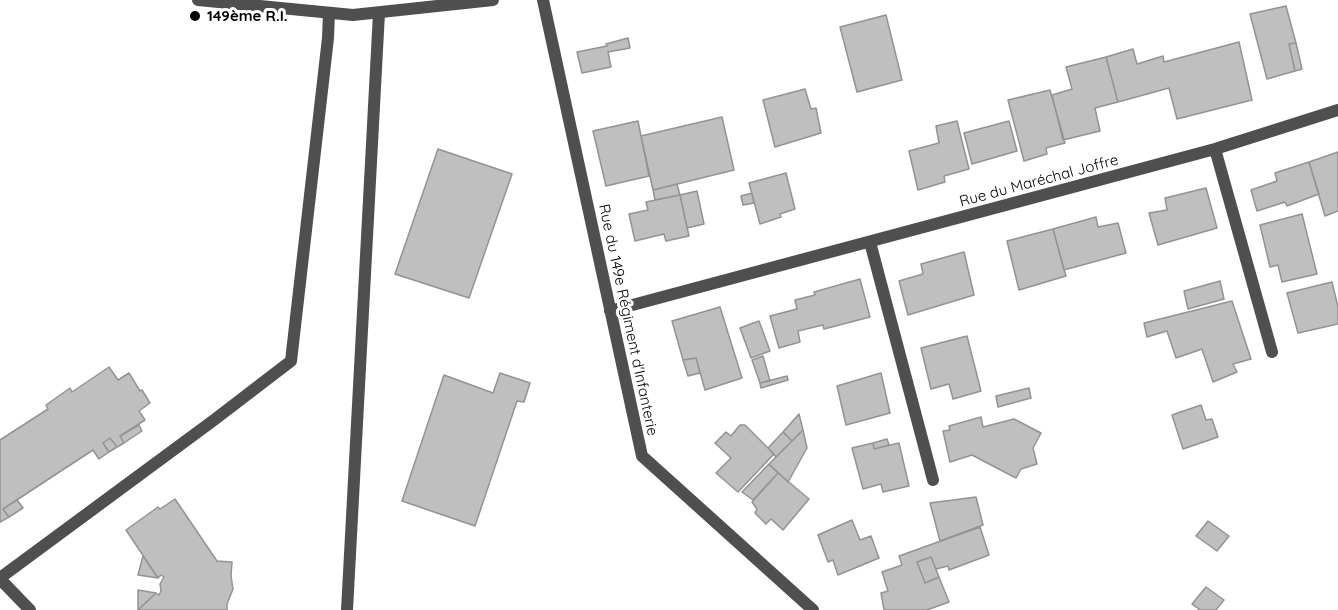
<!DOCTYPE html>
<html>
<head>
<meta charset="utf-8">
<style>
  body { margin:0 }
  canvas { display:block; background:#fff }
</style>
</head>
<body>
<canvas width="1338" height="610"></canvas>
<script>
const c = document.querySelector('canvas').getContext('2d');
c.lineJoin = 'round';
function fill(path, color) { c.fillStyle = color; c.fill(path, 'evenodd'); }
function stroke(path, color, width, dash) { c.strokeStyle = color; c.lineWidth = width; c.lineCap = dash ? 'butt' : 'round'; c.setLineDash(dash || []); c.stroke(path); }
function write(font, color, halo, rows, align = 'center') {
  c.font = font + ' Quicksand,sans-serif'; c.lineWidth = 6; c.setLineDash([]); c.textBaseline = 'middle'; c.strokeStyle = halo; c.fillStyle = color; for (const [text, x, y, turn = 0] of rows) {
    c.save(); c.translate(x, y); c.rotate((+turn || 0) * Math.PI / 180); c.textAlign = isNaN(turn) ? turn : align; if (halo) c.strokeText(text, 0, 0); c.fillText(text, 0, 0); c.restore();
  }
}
const building = new Path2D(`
  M1286,6L1296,43L1289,44L1295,71L1267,79L1250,14Z
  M886,15L902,80L857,92L840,27Z
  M628,38L630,48L608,52L611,67L582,73L577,52L607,46L606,44Z
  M1239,42L1252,100L1177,119L1169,88L1118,102L1106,57L1133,49L1137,64L1163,56L1164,62Z
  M1296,43L1302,69L1295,71L1289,44Z
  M1106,57L1118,102L1095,108L1100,131L1063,140L1052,95L1072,89L1066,67Z
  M805,89L811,109L816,108L821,133L775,147L763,100Z
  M1050,90L1065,143L1046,148L1047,154L1024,161L1008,100Z
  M722,117L734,170L653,190L641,136Z
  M638,121L649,176L606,186L593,131Z
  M957,121L969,169L944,176L945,182L918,190L909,151L939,143L936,126Z
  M1009,121L1017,151L972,164L964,133Z
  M438,149L512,174L469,298L395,274Z
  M1338,152V211L1325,216L1309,162Z
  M1309,162L1319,194L1287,206L1285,202L1257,211L1251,190L1277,181L1275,173Z
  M786,173L795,209L780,214L781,217L760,224L749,183Z
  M677,184L680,195L655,200L653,190Z
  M1206,188L1217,228L1158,245L1149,213L1167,210L1165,198Z
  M697,191L704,224L687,228L680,195Z
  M752,193L754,203L743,205L741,196Z
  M680,195L689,236L666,241L664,234L635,241L629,214L648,210L646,202Z
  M1302,214L1317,274L1282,282L1278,265L1270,267L1260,225Z
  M1096,217L1098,227L1118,223L1126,253L1064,270L1053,229Z
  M1053,229L1066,276L1019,290L1007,241Z
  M964,252L974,295L908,315L899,281L923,274L921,264Z
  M860,279L870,317L824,329L823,325L798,331L800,342L779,348L770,316L797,309L795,300L815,295L814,292Z
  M1220,281L1224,299L1188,309L1184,291Z
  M1332,282L1338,307V324L1298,333L1287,293Z
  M1232,301L1251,359L1233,364L1237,372L1213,382L1202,349L1176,358L1167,331L1147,337L1144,323Z
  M720,307L742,378L705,390L696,358L683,360L672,321Z
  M759,321L770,351L751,358L740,328Z
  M967,336L981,391L953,399L949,384L931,389L921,348Z
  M763,356L770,381L760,383L752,360Z
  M696,358L700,373L688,376L683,360Z
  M109,367L118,380L129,373L140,391L142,390L150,403L139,411L145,420L120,436L124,443L117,447L110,438L103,443L109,452L99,459L93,450L3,509L9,517L0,522V440L48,409L46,405L70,388L72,392Z
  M500,373L530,383L524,402L517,401L475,526L402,501L444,375L493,393Z
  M881,373L890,413L846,425L837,386Z
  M787,376L788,380L761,388L760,383Z
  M1029,388L1031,398L998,407L996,396Z
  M1201,405L1206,420L1212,419L1218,437L1183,449L1172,415Z
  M799,414L803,430L792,441L783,432Z
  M981,417L983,427L1014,419L1041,433L1033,448L1037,464L1021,469L1016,478L972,455L950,462L943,431L950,430L949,426Z
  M139,425L142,431L124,443L120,436Z
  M740,425H745L774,454L738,492L716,473L731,458L715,443L726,432L731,436Z
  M803,430L807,448L788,482L769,464Z
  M783,432L792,441L776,457L768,448Z
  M110,438L117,447L109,452L103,443Z
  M887,439L889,445L874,449L873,443Z
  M873,443L874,449L899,443L909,486L883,492L881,484L863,489L852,448Z
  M769,464L778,473L753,500L742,492Z
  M778,473L809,499L783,530L771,519L766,524L755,513L757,509L752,502Z
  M976,497L983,525L940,541L930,503Z
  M175,499L217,561L232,562L231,576L233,589L227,604V610H138L156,593L159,595L161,591L160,584L164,577L161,575L158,578L126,530L158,507L160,509Z
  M17,500L23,508L9,517L3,509Z
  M852,520L860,540L871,536L879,558L838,575L833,560L828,562L818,535Z
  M1208,521L1229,536L1217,551L1196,536Z
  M980,527L989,555L949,570L948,566L936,569L931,557L917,562L925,583L939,577L949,602L927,610H884L881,593L888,591L882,572L902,565L899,556Z
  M143,556L158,578L138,575Z
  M931,557L939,577L925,583L917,562Z
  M1206,587L1224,600L1216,610H1200L1192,604Z
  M138,590L156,593L138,610Z`);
const service = new Path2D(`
  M347,610L379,13`);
const pedestrian = new Path2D(`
  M0,578L214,420L291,361L328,38L329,13
  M0,579L30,610`);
const minor = new Path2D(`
  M198,0L353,15L493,0
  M543,0L642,456L813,610
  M1215,149L1272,352
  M870,242L933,480
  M610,311L1215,149L1338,110`);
const markers = [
  [195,16,6,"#000"]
];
const poiNames = [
  ["149ème R.I.",207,16]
];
const streetNames = [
  ["Rue du Maréchal Joffre",1039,181,-15],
  ["Rue du 149e Régiment d'Infanterie",628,320,78]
];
fill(building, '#bfbfbf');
stroke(building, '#939393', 1.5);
stroke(service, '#4f4f4f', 12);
stroke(pedestrian, '#4f4f4f', 12);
stroke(minor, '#4f4f4f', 12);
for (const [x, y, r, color] of markers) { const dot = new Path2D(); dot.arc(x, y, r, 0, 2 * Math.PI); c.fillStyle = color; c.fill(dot); stroke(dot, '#fff', 2); }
write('bold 15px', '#000', '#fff', poiNames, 'left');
write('15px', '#000', '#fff', streetNames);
</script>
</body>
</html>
